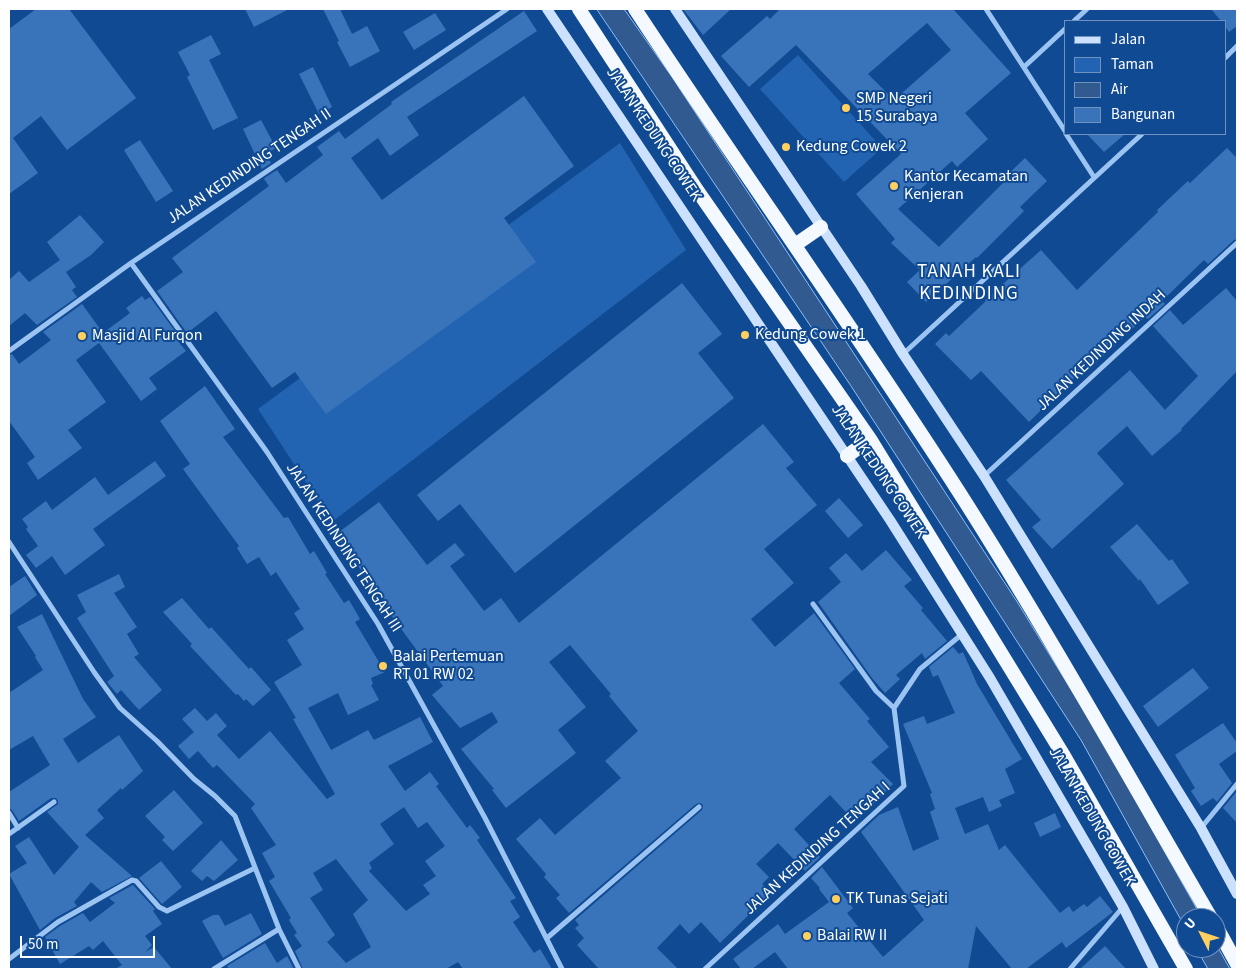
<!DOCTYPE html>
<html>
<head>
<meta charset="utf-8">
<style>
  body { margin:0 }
  #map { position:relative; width:1246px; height:978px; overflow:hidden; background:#104a92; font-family:"Source Sans 3",sans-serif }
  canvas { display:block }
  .frame { position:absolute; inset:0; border:10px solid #fff; pointer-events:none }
  .legend { position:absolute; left:1064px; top:20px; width:162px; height:115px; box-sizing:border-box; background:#104a92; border:1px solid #7092be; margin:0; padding:6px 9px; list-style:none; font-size:15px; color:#fff }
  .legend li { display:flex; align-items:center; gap:10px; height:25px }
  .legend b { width:25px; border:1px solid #7092be }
  .north { position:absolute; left:1176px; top:908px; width:50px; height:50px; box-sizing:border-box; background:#104a92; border:1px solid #7092be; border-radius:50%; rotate:311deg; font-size:14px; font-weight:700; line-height:20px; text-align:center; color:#fff }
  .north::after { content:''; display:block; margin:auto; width:18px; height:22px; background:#ffd05e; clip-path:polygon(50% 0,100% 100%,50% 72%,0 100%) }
  .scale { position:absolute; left:20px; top:936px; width:135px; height:22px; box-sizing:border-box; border:2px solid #fff; border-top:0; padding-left:6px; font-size:15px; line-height:18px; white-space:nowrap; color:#fff; -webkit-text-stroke:4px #104a92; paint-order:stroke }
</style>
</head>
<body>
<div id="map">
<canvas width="1246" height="978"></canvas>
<div class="frame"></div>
<ul class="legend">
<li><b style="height:6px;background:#cbe1fd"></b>Jalan</li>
<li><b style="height:14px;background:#2264b2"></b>Taman</li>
<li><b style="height:14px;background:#305a90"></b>Air</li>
<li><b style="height:14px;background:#3974bb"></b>Bangunan</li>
</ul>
<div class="north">U</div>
<div class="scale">50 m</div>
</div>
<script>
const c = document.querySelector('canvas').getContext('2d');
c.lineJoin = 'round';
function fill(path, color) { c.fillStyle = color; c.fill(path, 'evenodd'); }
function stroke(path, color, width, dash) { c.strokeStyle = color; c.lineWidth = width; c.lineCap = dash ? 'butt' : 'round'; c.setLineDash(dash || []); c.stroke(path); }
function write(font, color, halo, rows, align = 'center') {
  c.font = font + ' "Source Sans 3",sans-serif'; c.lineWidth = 4; c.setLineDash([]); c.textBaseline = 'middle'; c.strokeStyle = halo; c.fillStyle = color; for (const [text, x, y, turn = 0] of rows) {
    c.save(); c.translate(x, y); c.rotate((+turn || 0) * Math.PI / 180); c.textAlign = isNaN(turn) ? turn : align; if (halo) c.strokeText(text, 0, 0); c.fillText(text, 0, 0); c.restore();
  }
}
const green = new Path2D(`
  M798,55L882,148L844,182L760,89Z
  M620,143L686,250L332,522L258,409Z`);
const water = new Path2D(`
  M597,9H624L672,77L1016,600L1097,732L1202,918H1186V929L1081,740L851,386Z
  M1216,944L1230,969H1208L1196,948H1216Z`);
const building = new Path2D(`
  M36,9H69L136,98L67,150L41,116L13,138L38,173L9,194V29Z
  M245,9H289L254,27Z
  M323,9H340L352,34L367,26L380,51L350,67L337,42L339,41Z
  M683,9H731L703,35Z
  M780,9H953L1011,73L965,113L988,139L957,167L952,161L898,209L939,247L1007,179L1005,177L1025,158L1047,181L1020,207L1024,211L977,258L976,257L926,302L907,282L920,270L891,243L895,239L856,194L901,154L796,45L749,87L721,56L767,16L770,19ZM927,23L951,50L894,100L868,74Z
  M1211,9H1237V26L1229,32L1225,26V21H1221Z
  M524,11L537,31L407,117L419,135L390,156L378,138L351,158L382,200L524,96L574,166L504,218L536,262L326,414L295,372L272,388L216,311L187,333L157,291L183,272L172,258L269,186L264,179L266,177L277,170L286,183L323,155L317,147L339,131L345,139L392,104L391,102Z
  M435,13L446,30L414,50L403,32Z
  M211,35L221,54L209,60L238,118L213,130L187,77L190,75L178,52Z
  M313,67L332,107L319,114L299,74Z
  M261,120L276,148L265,154L271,163L262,169L243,129Z
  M1087,134H1125L1104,152Z
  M140,140L173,191L156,202L124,150Z
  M1227,148L1237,158V239L1234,240L1208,264L1204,260L1162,301L1165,304L1148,319L1145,317L1088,370L1085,367L1029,422L981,371L971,380L935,344L946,333L949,336L986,301L985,300L1041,250L1077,290L1158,212L1157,210L1188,181L1190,183Z
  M80,215L104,242L91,255L66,272L76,287L72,290L77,297L37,325L25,313L9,326V280L19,271L29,282L60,260L47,242Z
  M682,283L722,334L698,353L734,398L515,573L460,504L438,521L417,495Z
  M1226,288L1237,301V371L1181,429L1182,430L1152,456L1127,426L1097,453L1124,484L1052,549L1032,527L1041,520L1006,480L1130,370L1165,410L1198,376L1153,326L1170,310L1183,325Z
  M142,296L145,300L150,297L180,338L177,340L186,351L149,378L157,389L141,401L99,343L76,360L106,402L68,430L82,448L38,480L27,463L35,457L9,421V355L12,354L19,364L51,340L43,332L82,304L103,333L130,313L126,308Z
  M205,386L235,429L223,437L284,518L288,517L310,554L314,551L327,573L325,574L344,603L349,600L360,619L355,622L385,672L371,678L373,684L371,685L379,700L348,715L338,693L308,708L331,750L368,730L374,740L420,717L433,742L388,766L405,791L430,772L439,784L436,786L467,828L470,825L480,838L477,840L516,898L510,901L520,917L513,922L534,953L540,949L552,969H463L458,962L446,969H303L295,951L302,946L294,935L297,933L289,920L291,918L269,881L275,877L262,853L276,845L251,808L255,804L217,765L213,768L198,751L189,759L178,746L194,732L182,719L195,708L207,721L216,713L227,726L217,735L239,759L270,731L327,799L335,794L293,719L296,718L274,682L302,665L287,640L304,629L294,613L300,609L276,572L271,576L259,557L247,564L237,548L239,546L183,469L190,464L160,421ZM404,807L418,828L427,822L445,846L425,861L436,876L423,885L430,894L406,911L369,871L372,868L369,863L394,844L380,824ZM336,859L368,900L353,914L371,947L346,963L327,942L335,935L310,898L323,890L313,873Z
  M763,424L794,462L786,468L817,505L764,549L794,583L751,619L775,647L814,613L855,669L839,683L870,719L867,721L889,747L871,762L893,784L855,822L830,795L794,829L820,857L817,860L805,871L778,843L756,864L769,877L762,884L771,893L720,943L701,922L689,934L680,924L657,948L678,969H599L577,945L584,938L575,928L579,925L575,920L702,810L703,805L700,803L696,804L569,913L556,898L560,895L544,877L546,874L516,839L540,818L555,835L621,778L605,761L638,731L609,696L611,694L570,645L549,662L586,707L558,730L576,753L506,808L492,790L494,789L461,749L498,722L492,712L460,728L432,695L443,686L391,615L393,613L335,535L379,502L427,565L455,543L465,555L450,566L484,611L501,598L519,623Z
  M155,461L166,476L93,529L105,545L65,575L52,556L36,568L26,555L38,546L26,529L28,527L22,519L46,501L52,510L95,477L108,495Z
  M839,498L863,525L848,538L825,511Z
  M1137,524L1169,561L1172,559L1189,583L1158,605L1140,579L1139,581L1110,547Z
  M886,550L912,580L904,586L923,608L921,610L947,641L925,659L922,653L896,675L900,679L885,693L872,678L818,602L841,582L829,568L846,553L862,571Z
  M119,574L125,587L114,593L137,627L127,634L139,654L134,657L162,690L139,710L121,690L117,694L107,682L114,676L77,618L86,612L77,595Z
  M25,576L37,595L9,616V587Z
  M182,598L209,629L211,627L249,669L251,667L271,690L253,706L246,699L244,701L238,694L236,695L190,646L192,644L163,612Z
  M42,614L83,699L96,717L63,739L78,763L119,735L143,771L122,790L121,788L97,810L104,818L85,835L132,876L102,892L91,882L74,902L77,906L55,918L40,930L9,874L27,863L15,846L29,837L54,875L79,847L47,812L58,804V801L56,798H51L19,821L12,810L9,808V792L50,765L33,736L9,750V693L43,670L35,657L36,656L17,627Z
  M953,647L959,654L963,652L977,684L1022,759L1005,769L1015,793L999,800L1002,806L989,812L983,797L955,808L965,834L988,824L999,850L1005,845L1060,913L1069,906L1073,912L1084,904L1087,907L1100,896L1113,912L1066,948L1062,942L1026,969H1012L976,926L968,969H788L775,952L752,969H741L733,959L778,924L785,934L829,902L819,889L820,888L811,878L822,867L853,908L847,913L883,957L924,920L861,832L879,815L898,807L913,851L939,839L930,812L935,809L930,794L932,793L903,724L924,716L927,724L955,713L938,675L933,677L929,667Z
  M1193,668L1209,688L1158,727L1143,706Z
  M1223,723L1237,743V751L1219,764L1232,783L1217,802L1213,798L1201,806L1191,791L1195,788L1175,755Z
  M174,790L203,823L173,851L162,840L165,837L145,816Z
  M1237,791V823L1223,808Z
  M1055,813L1061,827L1040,837L1034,823Z
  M221,840L238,860L214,881L207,876L202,881L191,871Z
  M161,861L182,887L162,904L139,878Z
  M133,885L155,909L153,911L162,924L145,936L152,945L145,952L154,947L172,969H115L122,965L103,941L93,950L89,946L60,964L45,937L60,926L83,913L90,922L115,903L109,898Z
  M251,913L262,934L223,958L202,921L213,915H219L225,926Z
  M265,943L277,963L287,956L294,969H229L227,966Z
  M1105,946L1126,969H1080Z`);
const minor = new Path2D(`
  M986,9L1065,131
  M1074,21L1087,9
  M1225,58L1237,46
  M1024,67L1065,29
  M1066,134L1094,177
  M131,263L267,452L378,624L485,818L562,969
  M9,351L131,263L507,9
  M903,354L1142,134
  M984,476L1237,243
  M9,542L94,672L120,708L157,741L194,779L215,796L235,816L279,929L299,969
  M813,604L876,691L894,708
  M9,813L18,828
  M1201,828L1237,784
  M9,834L54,802
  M547,938L699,807
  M9,959L58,922L132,880L136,881L159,907L167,911L255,868
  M214,969L279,929
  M705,969L904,786L894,708L920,669L961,635
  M1070,969L1123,907`);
const secondary = new Path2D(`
  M547,9L890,520L990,678L1123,907L1154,969
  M675,9L861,286L903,354L984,476L1201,828L1237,894`);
const trunk = new Path2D(`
  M579,9L697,190L870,439L1064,756L1186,969
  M635,9C744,175 860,336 966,503C1052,639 1130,779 1211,918
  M795,245L821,227
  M847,456L870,439
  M1216,926L1237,964`);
const markers = [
  [846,108,5,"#ffd05e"],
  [786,147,5,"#ffd05e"],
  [894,186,5,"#ffd05e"],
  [745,335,5,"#ffd05e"],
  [82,336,5,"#ffd05e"],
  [383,666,5,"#ffd05e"],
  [836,899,5,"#ffd05e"],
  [807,936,5,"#ffd05e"]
];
const poiNames = [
  ["SMP Negeri",856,99],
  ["15 Surabaya",856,117],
  ["Kedung Cowek 2",796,147],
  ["Kantor Kecamatan",904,177],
  ["Kenjeran",904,195],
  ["Kedung Cowek 1",755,335],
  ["Masjid Al Furqon",92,336],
  ["Balai Pertemuan",393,657],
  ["RT 01 RW 02",393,675],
  ["TK Tunas Sejati",846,899],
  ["Balai RW II",817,936]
];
const streetNames = [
  ["JALAN KEDUNG COWEK",653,135,56],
  ["JALAN KEDINDING TENGAH II",250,167,-34],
  ["JALAN KEDINDING INDAH",1102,351,-43],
  ["JALAN KEDUNG COWEK",878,472,56],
  ["JALAN KEDINDING TENGAH III",343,548,57],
  ["JALAN KEDUNG COWEK",1091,817,60],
  ["JALAN KEDINDING TENGAH I",818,849,-42]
];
const quarterNames = [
  ["TANAH KALI",969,273],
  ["KEDINDING",969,295]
];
fill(green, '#2264b2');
fill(water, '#305a90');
stroke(water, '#8dbff7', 1);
fill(building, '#3974bb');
stroke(minor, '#9cc4f3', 5);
stroke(secondary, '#cbe1fd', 10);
stroke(trunk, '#f4f8ff', 14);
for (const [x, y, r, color] of markers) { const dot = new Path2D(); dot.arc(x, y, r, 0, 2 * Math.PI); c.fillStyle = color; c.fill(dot); stroke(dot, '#104a92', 2); }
write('16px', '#fff', '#104a92', poiNames, 'left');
write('16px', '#fff', '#104a92', streetNames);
c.letterSpacing = '1px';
write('19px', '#fff', '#104a92', quarterNames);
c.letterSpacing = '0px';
</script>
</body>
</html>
